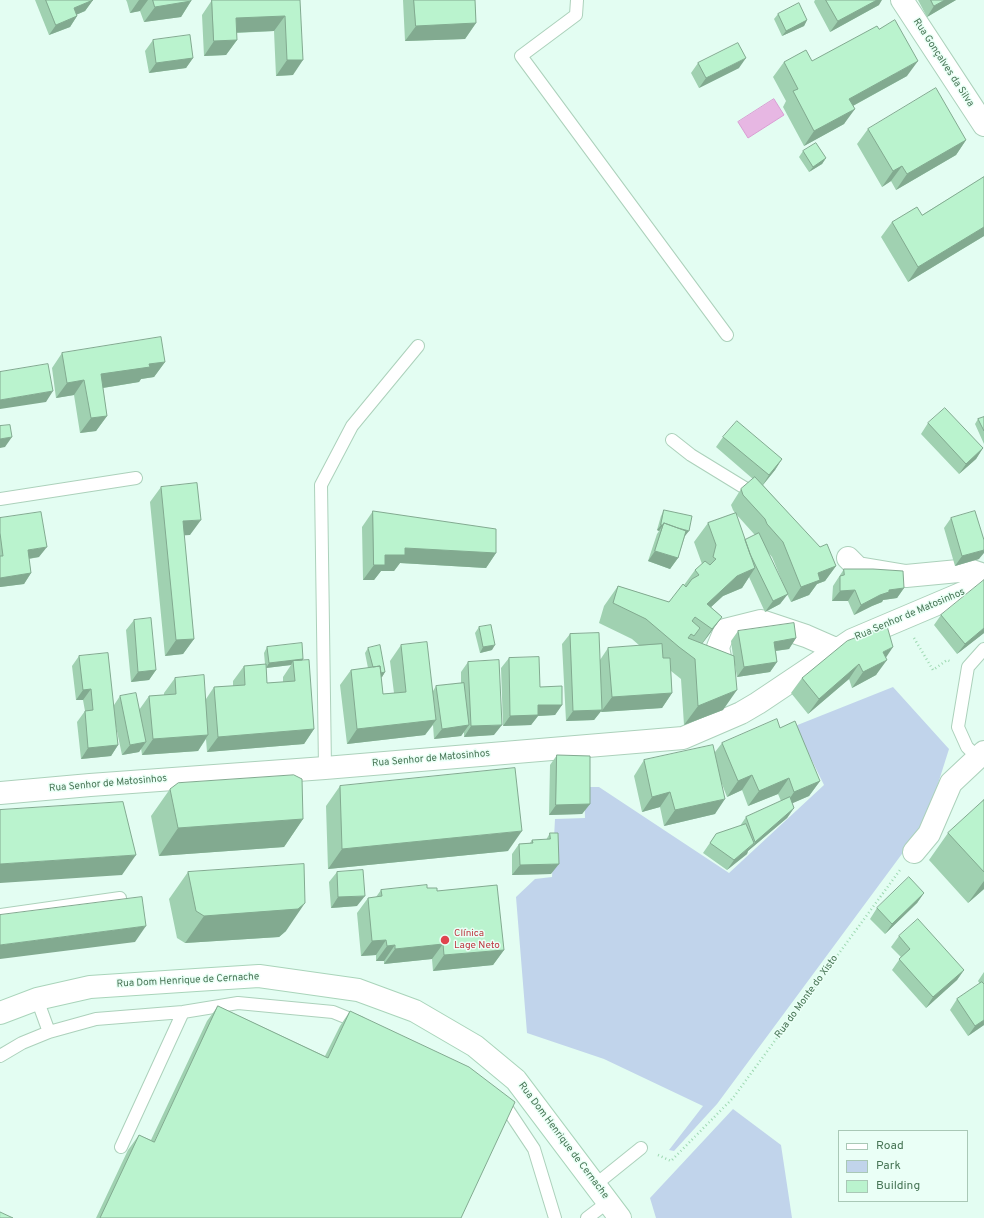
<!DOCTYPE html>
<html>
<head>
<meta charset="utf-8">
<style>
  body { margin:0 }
  #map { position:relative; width:984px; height:1218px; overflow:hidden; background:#e3fdf2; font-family:Overpass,sans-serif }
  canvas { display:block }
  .legend { position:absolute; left:838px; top:1130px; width:130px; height:72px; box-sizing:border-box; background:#eafff6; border:1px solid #a9c8b6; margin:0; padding:5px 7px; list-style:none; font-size:12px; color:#487656 }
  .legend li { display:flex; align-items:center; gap:8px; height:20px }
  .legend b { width:20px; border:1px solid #a9c8b6 }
</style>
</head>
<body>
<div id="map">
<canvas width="984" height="1218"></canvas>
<ul class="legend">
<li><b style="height:5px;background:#fff"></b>Road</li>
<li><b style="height:11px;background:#c1d4eb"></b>Park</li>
<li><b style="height:11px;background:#baf3ce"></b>Building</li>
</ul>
</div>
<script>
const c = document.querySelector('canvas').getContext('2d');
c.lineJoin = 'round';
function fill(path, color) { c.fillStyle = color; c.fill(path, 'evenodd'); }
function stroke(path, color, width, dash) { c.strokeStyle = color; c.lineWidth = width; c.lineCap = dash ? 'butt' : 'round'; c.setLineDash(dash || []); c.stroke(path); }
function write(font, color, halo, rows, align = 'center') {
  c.font = font + ' Overpass,sans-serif'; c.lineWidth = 3; c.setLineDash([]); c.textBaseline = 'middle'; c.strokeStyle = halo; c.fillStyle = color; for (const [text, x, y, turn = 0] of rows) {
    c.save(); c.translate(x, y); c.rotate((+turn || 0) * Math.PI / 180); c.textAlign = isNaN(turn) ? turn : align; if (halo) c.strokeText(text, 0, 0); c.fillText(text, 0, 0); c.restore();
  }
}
const green = new Path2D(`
  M893,687L949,749L924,828L913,839L717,1104L674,1151L669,1150L703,1106L604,1059L527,1033L516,897L535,879L552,877L555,819L585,818L584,787H599L729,873L824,785L795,726Z
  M733,1109L781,1145L792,1218H656L650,1198Z`);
const water = new Path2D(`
  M774,99L784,115L748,138L738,122Z`);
const path = new Path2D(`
  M914,638L933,670L947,660L952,662
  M658,1155L671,1161L733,1098L900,870`);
const lane = new Path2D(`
  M577,0L576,15L521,56L727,335
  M672,440L691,455L753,493L755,496
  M0,499L136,478
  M978,758L967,747L958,727L968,667L984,649
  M325,768L321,485L352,426L418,346
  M0,915L120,898
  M37,999L49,1032
  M0,1056L22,1043L49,1032L96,1019L183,1012L238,1003L333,1012L360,1023
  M500,1102L506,1107L534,1149L555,1218
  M121,1147L183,1012
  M595,1185L641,1148
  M587,1218L608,1202`);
const street = new Path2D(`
  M902,0L984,125
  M848,558L858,568L906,576L969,570L984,575
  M723,673L718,647L725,630L761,621L806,636L838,650
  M0,793L90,785L325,768L683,738L741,713L758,703L852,640L984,584
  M914,852L929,834L951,783L984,752`);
const secondary = new Path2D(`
  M0,1013L37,999L90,987L196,980L259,976L358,990L415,1011L475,1046L516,1080L620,1218`);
const wall = new Path2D(`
  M35,0H93L85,11L76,15L77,16L70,27L49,35Z
  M126,0H191V1L181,17L144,22L140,11L130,13L127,2Z
  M212,0H300L293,75L276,76L274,31L237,33V40L226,55L204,56L202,15Z
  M403,0H475L476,23L465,39L405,41Z
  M815,0H877L879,5L830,32L814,2Z
  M918,0H956L927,17Z
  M778,14L807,20L804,26L782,36L774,19Z
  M153,40L193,58L186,68L149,73L145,51Z
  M812,61L907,76L853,106L844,124L804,146L783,107L786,101L773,77L784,62Z
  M698,63L739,68L699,88L691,73Z
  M868,129L966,140L956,155L896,190L891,181L882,187L857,144Z
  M803,151L826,158L822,164L809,172L799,157Z
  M984,177V236L908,282L881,237L892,222L922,215Z
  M62,353L165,362L154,377L141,379L139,382L103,388L107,416L96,431L80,433L74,395L56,398L52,368Z
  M984,417V444L975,424L978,419Z
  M928,423L983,448L976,459L959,474L921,434Z
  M723,437L782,459L775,470L763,485L836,566L825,581L817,584L809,595L791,602L787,594L780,604L765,612L749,577L742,588L723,596L711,607L722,617L702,644L733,656L731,641L738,631L796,638L789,649L776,651L777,662L770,672L737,677L735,665L723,710L684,725L681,679L671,671L672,693L662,708L601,712V711L594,720L566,721L562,644L570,634L600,660L608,648L640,646L632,639L599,623L604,606L618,586L669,602L684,585L695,570L702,564L694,542L708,523L735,513L733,510L731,505L741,489L753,479L716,447ZM736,514L754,534L755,535L745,540ZM767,551L772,557L787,593Z
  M161,487L190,535H184L194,639L183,654L165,656L150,502Z
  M664,510L685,536L678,558L670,569L648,561L657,534L659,531L657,530L661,516Z
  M373,511L496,553L486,568L400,563L394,571H381L374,580H363L362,527Z
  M0,518L39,557L29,559L31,573L24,584L0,587Z
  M951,518L979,559L955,566L944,528Z
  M844,569L904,588L897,598L883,600L882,602L872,606L854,615L848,601H832L833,586Z
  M941,615L984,633L957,654L934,625Z
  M134,620L156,670L149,680L131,682L126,630Z
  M479,627L492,650L480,653L475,633Z
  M401,645L433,691L436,686L461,683V672L468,662L494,735L464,737V732L461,736L434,739L433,725L425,735L347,744L340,685L351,670L368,668L365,653L368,648L385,672L382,677L381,678L383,694L394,693L390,661Z
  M267,647L303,659L302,661L314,729L304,744L207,752L206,739L198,751L142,755L141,748L139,752L122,755L115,722L118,745L111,756L81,759L77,722L85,711L83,700H76L72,666L79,656L114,705L120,696L139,710L149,696L164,695V693L175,678L206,699L214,687L233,686V681L244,666L265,664L264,653ZM291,665L283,677V682L267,683L266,668Z
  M886,657L876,675L852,688L849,679L808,714L791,693L802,678Z
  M509,658L540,687L562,705L555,715L538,716L531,725L503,726L501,668Z
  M780,728L820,781L809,796L792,803L794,808L787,818L748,851L747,854L727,870L703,853L716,834L740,826L746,817L781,801L778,794L748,806L742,790L727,797L722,784L715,814L664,826L660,807L642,812L634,776L644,760L715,752L722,743Z
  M557,755L590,804L582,814L549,815L550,765Z
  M340,786L508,851L328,869L326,806Z
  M170,789L303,819L284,847L159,856L151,816Z
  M984,799V889L968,903L929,860L948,833L980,804Z
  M550,833L551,874L512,875V854L519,844L530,843L532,840H546Z
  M188,872L286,931L279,937L185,943L177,938L169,899Z
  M337,872L357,906L331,908L329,882Z
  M427,888L437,891L504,950L493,965L433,971L432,959L384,964V961H376V955L361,956L357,913L368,898L376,897L381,890Z
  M924,893L917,903L885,934L870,919L877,908Z
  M899,936L964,970L957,980L926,1008L892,970L901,957L891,947Z
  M984,972V1025L968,1036L950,1010L957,999L980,984L978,981Z
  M218,1006L325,1056L340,1026L350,1011L461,1218H96L128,1150L139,1135L151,1140L207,1021Z`);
const shadedWall = new Path2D(`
  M93,0L85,11L66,19L74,8Z
  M139,0H148L140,11L130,13Z
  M877,0H882L879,5L830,32L838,21Z
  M945,0H956L927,17L934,6Z
  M191,1L181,17L144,22L155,7Z
  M77,16L70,27L49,35L56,25Z
  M285,16L274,31L225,33L236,18Z
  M807,20L804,26L782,36L786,31Z
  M476,23L465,39L405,41L416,26Z
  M237,40L226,55L204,56L214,41Z
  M193,58L186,68L149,73L156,63Z
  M746,58L739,68L699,88L706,78Z
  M287,60H303L293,75L276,76Z
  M918,61L907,76L838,114L849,99Z
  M855,109L844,124L804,146L814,131Z
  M966,140L956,155L896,190L907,174Z
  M826,158L822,164L809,172L813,167Z
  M902,166L891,181L882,187L893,171Z
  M984,227V236L908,282L918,267Z
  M165,362L154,377L141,379L139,382L90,390L101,374L149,364Z
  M84,380L74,395L56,398L67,383Z
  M53,391L46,402L0,409V400Z
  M107,416L96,431L80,433L91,418Z
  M12,437L5,447L0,448V439Z
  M983,448L976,459L959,474L966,464Z
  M782,459L775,470L762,486L769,475Z
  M201,520L190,535L172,536L183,521Z
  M661,525H663L659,531L657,530Z
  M663,525L689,531L685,536L661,531Z
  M47,547L39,557L20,560L28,550Z
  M405,548L496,553L486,568L400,563L394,571H381L374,580H363L374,565L385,555Z
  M984,550V553L979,559L955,566L962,556Z
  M655,551L678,558L670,569L648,561Z
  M836,566L825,581L817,584L809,595L791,602L801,587L818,573Z
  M755,568L742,588L723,596L698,619L707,604L737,576Z
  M31,573L24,584L0,587V578Z
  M904,588L897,598L883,600L882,602L872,606L854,615L861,605L889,590Z
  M855,590L848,601H832L840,591Z
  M788,594L780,604L765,612L773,601Z
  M722,617L708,636L698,649L712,629Z
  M984,628V633L957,654L965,644Z
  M796,638L789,649L767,652L774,642Z
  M194,639L183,654L165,656L176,640Z
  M495,645L492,650L480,653L483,647Z
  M893,647L883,662L887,660L876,675L852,688L863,672L883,652Z
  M303,659L300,664L293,661L291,665L266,668L269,663Z
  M777,662L770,672L737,677L744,667Z
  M859,664L849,679L808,714L819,699Z
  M156,670L149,680L131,682L138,672Z
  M385,672L382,677L370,679L374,674Z
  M91,689L83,700H76L83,690Z
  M737,690L723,710L684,725L698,706Z
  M672,693L662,708L601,712L612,697Z
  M538,705H562L555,715L538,716L531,725L503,726L510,716Z
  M602,710L594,720L566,721L573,711Z
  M436,720L425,735L347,744L357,729Z
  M469,725L461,736L434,739L442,729Z
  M502,725L494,735L464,737L471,726Z
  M314,729L304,744L207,752L218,737Z
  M208,735L198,751L142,755L153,739Z
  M146,742L139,752L122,755L130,745Z
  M118,745L111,756L81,759L88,748Z
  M752,775L742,790L727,797L738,781Z
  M789,778L778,794L748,806L759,791Z
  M820,781L809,796L784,807L794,792Z
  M670,792L660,807L642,812L652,797Z
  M725,799L715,814L664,826L675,810Z
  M590,804L582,814L549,815L556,805Z
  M794,808L787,818L748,851L747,854L727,870L734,860L754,844L755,842Z
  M303,819L284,847L159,856L178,828Z
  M522,831L508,851L328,869L342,849Z
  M136,855L122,875L0,883V864Z
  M559,864L551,874L512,875L520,865Z
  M984,881V889L968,903Z
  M924,893L917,903L885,934L892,924Z
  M365,896L357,906L331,908L338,897Z
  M305,903L286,931L279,937L185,943L204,916Z
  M146,926L135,942L0,959V945Z
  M386,940L376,955L361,956L372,941Z
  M443,944L432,959L384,964L395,949Z
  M395,945L384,961H376L387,946Z
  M504,950L493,965L433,971L444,955Z
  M964,970L957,980L926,1008L933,997Z
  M984,1020V1025L968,1036L975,1026Z`);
const building = new Path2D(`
  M46,0H93L74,8L77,16L56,25Z
  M153,0H191V1L155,7Z
  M212,0H300L303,60H287L285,16L236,18L237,40L214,41Z
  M414,0H475L476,23L416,26Z
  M826,0H877L838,21Z
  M931,0H945L934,6Z
  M799,3L807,20L786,31L778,14Z
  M895,20L918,61L849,99L855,109L814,131L793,91L798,89L784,62L806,50L812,61L877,26L879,29Z
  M190,35L193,58L156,63L153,40Z
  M738,43L746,58L706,78L698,63Z
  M936,88L966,140L907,174L902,166L893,171L868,129Z
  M816,143L826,158L813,167L803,151Z
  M984,177V227L918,267L892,222L917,207L922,215Z
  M161,337L165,362L149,364L150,367L101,374L107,416L91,418L84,380L67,383L62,353Z
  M48,364L53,391L0,400V372Z
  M945,408L983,448L966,464L928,423Z
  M984,417V431L978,419Z
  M737,421L782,459L769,475L723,437Z
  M10,425L12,437L0,439V426Z
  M755,477L820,547L827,544L836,566L818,573L820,580L801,587L783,542L767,524L765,519L743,495L741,489Z
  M197,483L201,520L183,521L194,639L176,640L161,487Z
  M664,510L692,516L689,531L678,528L664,523L663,525H661Z
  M373,511L496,529V553L405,548V555H385V565H374Z
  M975,511L984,540V550L962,556L951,518Z
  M41,512L47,547L28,550L31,573L0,578V556H3L0,533V518Z
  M736,513L755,568L737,576L707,604L722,617L712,629L695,617L692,621L700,628L694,636L691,634L688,638L734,656L737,690L698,706L695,659L679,647L646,619L613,603L618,586L669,602L683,584L686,587L692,579L699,575L695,570L705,561L710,565L716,559L713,557L716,545L708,523Z
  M664,523L686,531L678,558L655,551Z
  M759,533L788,594L773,601L750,554L745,540Z
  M844,569H873L903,571L904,588L889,590V592L880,595L861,605L855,590L840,591V576L844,575Z
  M984,580V628L965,644L941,615Z
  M151,618L156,670L138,672L134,620Z
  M794,623L796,638L774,642L777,662L744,667L738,631Z
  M491,625L495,645L483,647L479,627Z
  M887,626L893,647L883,652L887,660L863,672L859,664L819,699L802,678L847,641Z
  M599,633L602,710L573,711L570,634Z
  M427,642L436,720L357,729L351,670L380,666L383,694L406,692L401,645Z
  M302,643L303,659L269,663L267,647Z
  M662,644L663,658H670L672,693L612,697L608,648Z
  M380,645L385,672L381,673L380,666L373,667L368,648Z
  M108,653L118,745L88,748L85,711L93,710L91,689L83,690L79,656Z
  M539,657L540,687L562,686V705H538V715L510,716L509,658Z
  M309,660L314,729L218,737L214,687L245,685L244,666L266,664L267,683L295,681L293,661Z
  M499,660L502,725L471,726L468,662Z
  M204,675L208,735L153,739L149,696L176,694L175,678Z
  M464,683L469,725L442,729L436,686Z
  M136,693L146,742L130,745L120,696Z
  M777,719L780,728L795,721L820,781L794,792L789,778L759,791L752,775L738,781L722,743Z
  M713,745L725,799L675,810L670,792L652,797L644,760Z
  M557,755L590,756V804L556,805Z
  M515,768L522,831L342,849L340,786Z
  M294,775L302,779L303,819L178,828L170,789L178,783Z
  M790,797L794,808L755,842L746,817Z
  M984,800V872L948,833Z
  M123,802L136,855L0,864V810Z
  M746,824L754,843L734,860L710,843L716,834Z
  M550,833H558L559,864L520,865L519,844L533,843L532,840L550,839Z
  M304,864L305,903L298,909L204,916L196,911L188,872Z
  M363,870L365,896L338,897L337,872Z
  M909,877L924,893L892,924L877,908Z
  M427,885V888H437V891L497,885L504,950L444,955L443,944L395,949V945L387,946L386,940L372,941L368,898L382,896L381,890Z
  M142,897L146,926L0,945V915Z
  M918,919L964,970L933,997L899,959L910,949L899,936Z
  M982,982L984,984V1020L975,1026L957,999Z
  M218,1006L328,1058L350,1011L469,1067L515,1102L461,1218H100L139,1135L154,1142Z
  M0,1212L13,1218H0Z`);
const markers = [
  [445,940,5,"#e0444e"]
];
const streetNames = [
  ["Rua Gonçalves da Silva",943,63,57],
  ["Rua Senhor de Matosinhos",910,615,-23],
  ["Rua Senhor de Matosinhos",431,759,-5],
  ["Rua Senhor de Matosinhos",108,784,-5],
  ["Rua Dom Henrique de Cernache",188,981,-3],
  ["Rua do Monte do Xisto",807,997,-54],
  ["Rua Dom Henrique de Cernache",563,1141,53]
];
const healthNames = [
  ["Clínica",454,934],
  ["Lage Neto",454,946]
];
fill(green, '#c1d4eb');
fill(water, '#e7b7e3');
stroke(water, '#d99dd3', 1);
stroke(lane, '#acd1bb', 14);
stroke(street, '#acd1bb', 24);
stroke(secondary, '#a9d4ba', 24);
stroke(path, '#9dd8b1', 2.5, [1, 3]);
stroke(lane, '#fff', 12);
stroke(street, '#fff', 22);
stroke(secondary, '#fff', 22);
fill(wall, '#a0d1b1');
fill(shadedWall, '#82aa90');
fill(building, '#baf3ce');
stroke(building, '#82aa90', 1);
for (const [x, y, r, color] of markers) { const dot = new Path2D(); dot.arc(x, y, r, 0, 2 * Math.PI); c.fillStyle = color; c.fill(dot); stroke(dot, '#eafff6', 1.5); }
write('10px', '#487656', '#eafff6', streetNames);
write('10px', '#be3a42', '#eafff6', healthNames, 'left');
</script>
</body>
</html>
